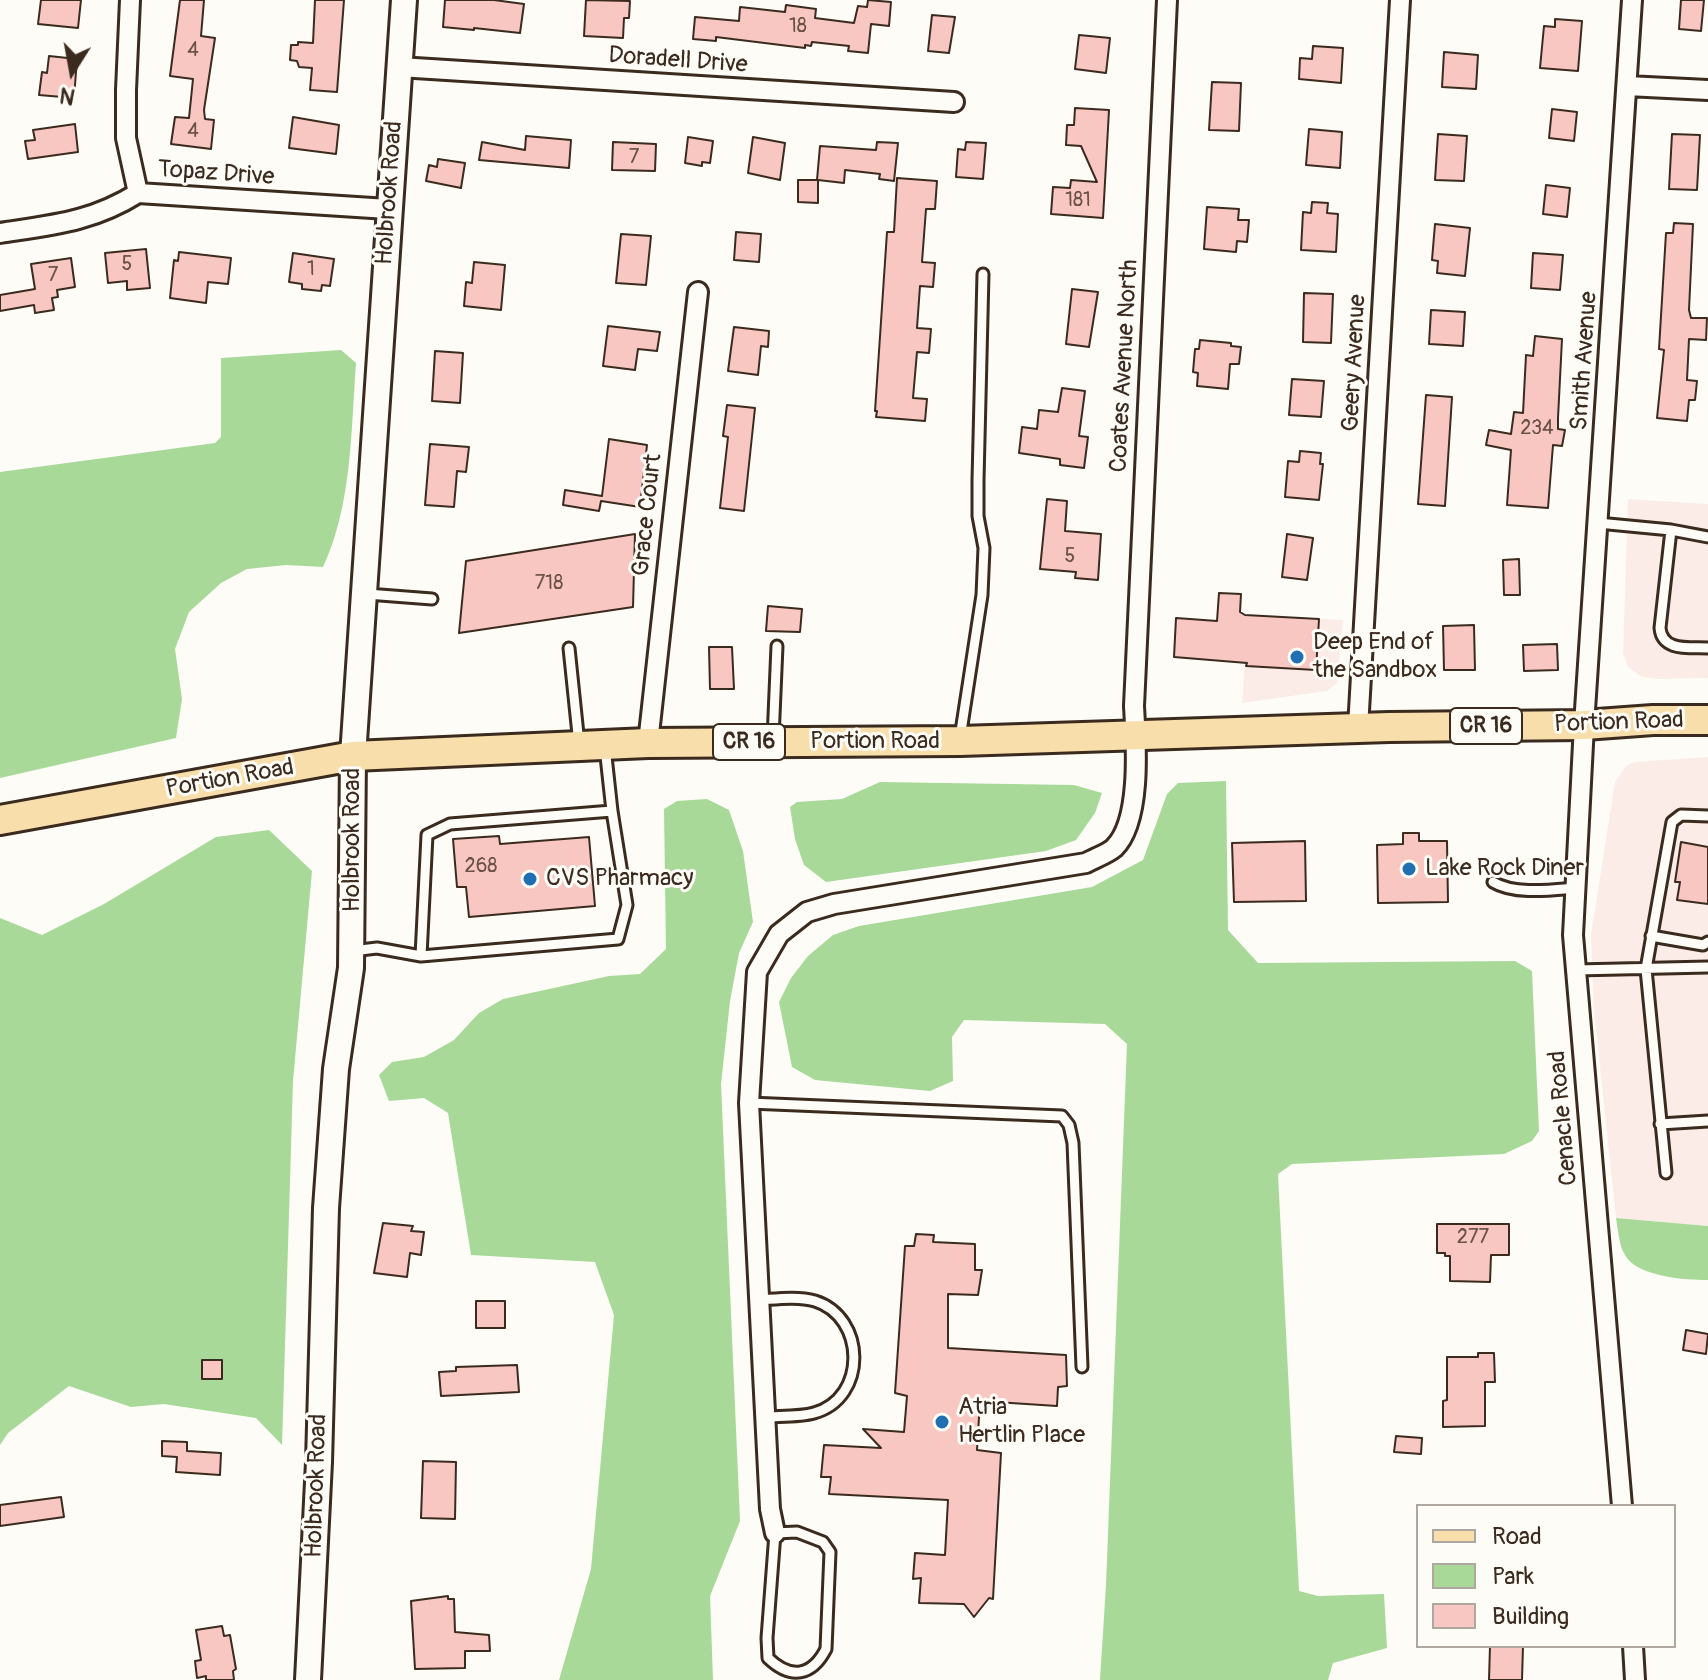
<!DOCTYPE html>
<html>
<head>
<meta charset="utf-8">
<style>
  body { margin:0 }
  #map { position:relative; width:1708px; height:1680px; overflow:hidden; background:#fdfcf7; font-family:Pangolin,sans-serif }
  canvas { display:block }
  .legend { position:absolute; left:1416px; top:1504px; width:260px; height:144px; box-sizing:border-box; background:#fdfcf7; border:2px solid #afa8a0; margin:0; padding:10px 14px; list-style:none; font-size:24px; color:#3b2a1e }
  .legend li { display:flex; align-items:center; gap:16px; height:40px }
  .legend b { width:40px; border:2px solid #afa8a0 }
  .north { position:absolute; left:32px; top:32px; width:80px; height:80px; -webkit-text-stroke:6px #fdfcf7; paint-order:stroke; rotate:191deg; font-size:22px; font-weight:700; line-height:32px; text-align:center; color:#3b2a1e }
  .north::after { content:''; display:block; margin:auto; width:28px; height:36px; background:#3b2a1e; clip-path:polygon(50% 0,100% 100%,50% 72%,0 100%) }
</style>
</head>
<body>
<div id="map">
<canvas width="1708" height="1680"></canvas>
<ul class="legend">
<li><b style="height:10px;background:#f8deab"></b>Road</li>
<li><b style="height:22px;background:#a8d999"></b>Park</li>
<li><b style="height:22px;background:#f8c7c1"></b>Building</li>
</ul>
<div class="north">N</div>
</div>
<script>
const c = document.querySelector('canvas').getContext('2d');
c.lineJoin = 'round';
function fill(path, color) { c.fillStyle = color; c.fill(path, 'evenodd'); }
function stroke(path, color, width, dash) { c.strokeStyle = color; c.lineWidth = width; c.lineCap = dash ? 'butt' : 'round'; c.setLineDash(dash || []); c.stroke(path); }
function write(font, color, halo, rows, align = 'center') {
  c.font = font + ' Pangolin,sans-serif'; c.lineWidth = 6; c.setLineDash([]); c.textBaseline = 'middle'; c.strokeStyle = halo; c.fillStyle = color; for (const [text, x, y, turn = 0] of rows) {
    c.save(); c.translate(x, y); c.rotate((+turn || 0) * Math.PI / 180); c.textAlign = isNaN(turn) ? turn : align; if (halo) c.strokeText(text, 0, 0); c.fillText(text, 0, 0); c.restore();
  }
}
const built = new Path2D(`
  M1628,499L1708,504V678L1660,679L1642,677L1628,667L1623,653Z
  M1249,615L1343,620L1337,683L1327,691L1242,703Z
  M1708,757V1226L1616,1218L1594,1010L1591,935L1615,782L1626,766L1635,762Z`);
const green = new Path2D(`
  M341,350L356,363C351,431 352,505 323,567L286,565L247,569L221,583L189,612L175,649L182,699L176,738L0,778V472L215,443L221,437V358Z
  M1226,781L1228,930L1258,963L1515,961L1532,971L1539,1131L1532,1141L1504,1154L1292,1164L1278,1174L1299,1591L1318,1596L1384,1594L1387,1648L1333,1663L1328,1680H1100L1106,1585L1127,1044L1105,1024L964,1020L952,1037L953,1081L930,1091L815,1080L792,1067L779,1002L791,978L808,956L833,935L859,926L1092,887L1143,860L1167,794L1178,783Z
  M880,782L1074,785L1102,793L1095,813L1076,840L1046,851L826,882L804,865L795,839L790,807L797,802L842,799Z
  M707,799L729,810L743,851L753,922L739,953L730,1001L721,1084L740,1521L710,1596L713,1680H559L591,1569L614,1315L595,1262L471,1255L448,1113L424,1098L389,1101L379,1075L392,1062L424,1057L454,1040L479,1013L503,999L609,976L640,974L666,949L664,809L677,801Z
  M269,830L312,871L293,1081L282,1445L256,1418L164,1404L131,1407L69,1386L8,1433L0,1445V918L42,935L104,904L216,837Z
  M1616,1218L1708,1226V1280C1686,1280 1637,1277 1625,1255C1619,1246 1618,1229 1616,1218Z`);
const building = new Path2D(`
  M41,0H81L78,28L38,24Z
  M180,0H204L201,36L215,38L204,110L205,119L214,120L211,149L171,144L175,117L189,118L193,79L170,76Z
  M315,0H344L337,92L310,90L312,68L299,67L297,61L290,60L291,45H298V42L313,43Z
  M445,0H494L524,4L520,33L474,28V30L443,27Z
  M586,0L630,1L629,18H624L623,38L584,36Z
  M868,0L891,2L889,26L871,24L868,53L848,51L849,46L812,42L811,46L805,45V48L716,37V41L693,39L695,17L739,21L740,7L785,12L786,5L816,9L815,18L854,23L858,6L867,7Z
  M1681,0H1704L1701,31L1679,29Z
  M932,15L955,17L949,53L928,51Z
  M1555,19L1582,21L1578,71L1540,68L1544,26L1555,27Z
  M1079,35L1110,38L1106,73L1075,69Z
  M1313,46L1343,48L1341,83L1299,79L1300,58L1312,59Z
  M1444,52L1478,55L1476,89L1442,87Z
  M49,56L77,59L74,98L39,95L42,72L47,73Z
  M1212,82L1241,83L1239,131L1209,130Z
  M1075,108L1109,110L1103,218L1051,214L1053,187L1070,188L1071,180L1097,182L1081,146L1066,145L1067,125H1074Z
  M1552,109L1577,112L1574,141L1549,138Z
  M293,117L339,125L336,154L289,148Z
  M75,124L78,152L28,159L25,141L35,140L33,130Z
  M1309,129L1342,132L1340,168L1306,165Z
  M1438,134L1467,136L1464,181L1435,180Z
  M1672,134L1700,135L1697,190L1669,189Z
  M526,136L571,140L569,168L479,160L482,142L525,150Z
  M688,137L713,141L710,163L702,162V166L685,163Z
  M753,137L785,143L780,180L748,173Z
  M613,142L656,144L655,171L612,170Z
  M877,142L898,143L894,181L879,179L880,174L845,170L844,183L818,180V203L798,202V180H817L820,146L876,150Z
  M966,142L986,143L983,179L956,177L958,149L965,150Z
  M438,159L465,163L461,188L426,181L429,165L437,167Z
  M897,178L937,181L935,209H926L922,262L935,263L933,287L920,286L917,328L931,329L929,353L917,352L913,398L927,399L925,421L876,417L877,411H875L887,232H894Z
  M1546,185L1570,188L1567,217L1543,214Z
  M1312,202L1328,203L1327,213L1338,214L1336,252L1301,250L1303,212L1311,213Z
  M1207,207L1239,209L1238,220H1249L1247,242L1237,241L1236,252L1204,249Z
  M1674,223L1693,224L1689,310L1691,318H1707L1706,340L1689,339L1687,380L1697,381L1695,400H1689L1687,421L1657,418L1664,350L1659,349L1666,233H1673Z
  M1435,224L1470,228L1465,276L1437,273L1438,261L1432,260Z
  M736,232L761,234L759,262L734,260Z
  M621,234L651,236L646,285L616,283Z
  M146,249L150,288L127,290V281L108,283L105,253Z
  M179,252L231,258L228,284L208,282L206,303L170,298L174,260L178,261Z
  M293,253L334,259L330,286L322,285L321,291L302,289V284L289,282Z
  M1533,253L1563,255L1560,290L1531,288Z
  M71,258L75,287L57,290L58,297L52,298L54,310L35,313L34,305L0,311V295L35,289L31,264Z
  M474,262L505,265L501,310L464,306L466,282L472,283Z
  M1072,289L1098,292L1089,347L1066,344Z
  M1304,293L1333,294L1331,343L1303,342Z
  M1431,310L1465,312L1463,346L1429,344Z
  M608,326L660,332L657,351L638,349L635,370L603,366Z
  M734,327L769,331L768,347L761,346L758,375L728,371Z
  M1535,336L1562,339L1558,418V429L1565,430L1562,446L1553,445L1548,508L1507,505L1511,450L1486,445L1489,430L1511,434L1514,412L1523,413L1526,355L1533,356Z
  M1200,340L1231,343V346L1241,347L1239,364H1230L1228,389L1197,386L1198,373L1193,372L1195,349H1199Z
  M435,351L463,353L460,403L432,401Z
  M1292,379L1324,381L1321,417L1289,415Z
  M1062,388L1085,391L1079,436L1088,437L1084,468L1060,465V459L1019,453L1022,427L1037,429L1039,410L1058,412Z
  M1426,395L1452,397L1445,506L1418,504Z
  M727,405L755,408L744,511L720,508L728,437L723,436Z
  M609,439L647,445L640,507L601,501L599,511L563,505L565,490L602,496Z
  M430,444L469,447L466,472L457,471L454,507L425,505Z
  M1300,451L1321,453L1320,464H1323L1319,500L1285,497L1288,461L1299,462Z
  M1047,499L1067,501L1065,531L1101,534L1098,580L1075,578L1076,572L1040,569Z
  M635,534L633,607L459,633L466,561Z
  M1287,534L1313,538L1307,580L1282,577Z
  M1519,559L1520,595H1504L1503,560Z
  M1219,593L1241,594L1240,612L1245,615L1319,619L1316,670L1246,666L1247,663L1174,657L1176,618L1217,621Z
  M768,606L802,609L800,632L766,631Z
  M1474,625L1475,670H1444L1443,626Z
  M1557,644L1558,670L1524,671L1523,645Z
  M709,647H732L734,689H710Z
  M1403,833H1419V841H1447L1448,902L1378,903L1377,845L1403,844Z
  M499,836L500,844L589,837L595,906L469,917L466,887H457L453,839Z
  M1305,841L1306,901L1234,902L1232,843Z
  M1681,842L1708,847V904L1677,900L1680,882H1675Z
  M383,1223L413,1226L411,1231L424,1232L421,1255L410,1253L407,1277L374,1273Z
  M1437,1224H1509V1255H1491L1490,1282L1450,1281V1256H1445V1253H1437Z
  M916,1234L934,1235L933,1242L975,1244V1270H982L978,1295L948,1294V1348L1066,1355L1067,1386L1058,1387L1057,1406L980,1401L977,1450L1001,1453L993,1599L989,1598L974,1617L964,1604L919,1603L921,1578L913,1579L915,1553L945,1555L948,1500L829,1494L831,1477H821L824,1445L881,1448L863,1429L904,1432L907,1396L895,1393L905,1246H914Z
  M476,1301H505V1328H476Z
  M1686,1330L1708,1334L1706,1354L1683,1350Z
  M1478,1353H1494L1495,1382H1485V1426L1443,1427V1401L1447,1400V1357H1478Z
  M202,1360H222V1379H202Z
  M517,1365L519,1392L441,1396L439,1372L456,1371V1367Z
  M1396,1436L1422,1438L1421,1454L1394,1452Z
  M162,1441L187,1442V1451L221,1453L220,1475L176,1472L177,1457L162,1456Z
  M423,1461L456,1462L455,1519L421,1518Z
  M61,1497L64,1517L0,1526V1505Z
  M448,1596V1599H454L455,1632L489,1635L490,1651H465V1668L415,1669L411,1601Z
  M222,1626L224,1636L230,1635L236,1669L233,1671L234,1680H206V1676L197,1678L195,1661L201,1660L196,1630Z
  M1490,1646H1523L1522,1680H1489Z`);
const lane = new Path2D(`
  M1598,523L1671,530
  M1708,537L1671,530L1660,628C1662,652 1690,647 1708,648
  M367,594L432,599
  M569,648L579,744
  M960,738L982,595L984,548L978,516V480L983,274
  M773,739L777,646
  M605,747L612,811
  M1493,882C1514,895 1551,890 1575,888
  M1651,936L1703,945L1708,942
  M352,951L377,948L421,956L618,939L627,905L612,811L450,824L427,835L421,956
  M1576,970L1708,967
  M749,1103L1062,1116L1069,1125L1073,1143L1082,1367
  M1660,1124L1708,1121
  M1666,1173L1646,969L1672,822L1681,815L1708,816
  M759,1300C776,1299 798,1296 815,1301C866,1317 868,1398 814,1413C800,1417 781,1416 765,1417
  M797,1532L823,1542L830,1552L826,1649C812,1676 791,1680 768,1658L767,1638L775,1533Z`);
const street = new Path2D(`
  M130,0L126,90V138L138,193
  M399,67L954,102
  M1627,86L1708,90
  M0,233C52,225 92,222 138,193L388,209
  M1358,728L1400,0
  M648,743L698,292
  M1622,1506L1573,935L1584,725L1632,0
  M775,1533L770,1509L749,1103L757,972L779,934L807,912L834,904L1086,863C1095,858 1107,854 1114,848C1142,821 1136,742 1134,706L1167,0
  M1633,1646L1635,1680`);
const secondary = new Path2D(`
  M308,1680L319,1462L326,1208L336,1069L351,968L353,756L404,0`);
const primary = new Path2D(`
  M0,820L353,756L648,743L960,741L1389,727L1584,725L1653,720H1708`);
const markers = [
  [1297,657,8,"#1f6fb2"],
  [1409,869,8,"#1f6fb2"],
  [530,879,8,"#1f6fb2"],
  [942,1422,8,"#1f6fb2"]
];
const numberNames = [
  ["18",798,27],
  ["4",193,51],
  ["4",193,132],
  ["7",634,158],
  ["181",1078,201],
  ["5",127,265],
  ["1",311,270],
  ["7",53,276],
  ["234",1537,429],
  ["5",1070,557],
  ["718",549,584],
  ["268",481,867],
  ["277",1473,1238]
];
const shields = [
  [1486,726,72],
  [749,742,72]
];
const shieldNames = [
  ["CR 16",1486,726],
  ["CR 16",749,742]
];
const streetNames = [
  ["Doradell Drive",678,61,4],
  ["Topaz Drive",216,174,4],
  ["Holbrook Road",390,193,-86],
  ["Smith Avenue",1585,361,-86],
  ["Geery Avenue",1355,363,-87],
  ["Coates Avenue North",1125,366,-87],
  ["Grace Court",648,515,-84],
  ["Portion Road",1619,723,-2],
  ["Portion Road",875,742],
  ["Portion Road",230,779,-10],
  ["Holbrook Road",353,840,-90],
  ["Cenacle Road",1564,1118,-95],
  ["Holbrook Road",317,1486,-88]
];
const poiNames = [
  ["Deep End of",1313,643],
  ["the Sandbox",1313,671],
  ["Lake Rock Diner",1425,869],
  ["CVS Pharmacy",546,879],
  ["Atria",958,1408],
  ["Hertlin Place",958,1436]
];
fill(built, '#fcece7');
fill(green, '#a8d999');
fill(building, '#f8c7c1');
stroke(building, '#3b2a1e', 2);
stroke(lane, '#3b2a1e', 15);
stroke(street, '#3b2a1e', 24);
stroke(secondary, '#3b2a1e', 30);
stroke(primary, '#3b2a1e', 34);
stroke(lane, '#fdfcf7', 9);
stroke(street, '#fdfcf7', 18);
stroke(secondary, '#fdfcf7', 24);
stroke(primary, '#f8deab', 28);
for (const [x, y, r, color] of markers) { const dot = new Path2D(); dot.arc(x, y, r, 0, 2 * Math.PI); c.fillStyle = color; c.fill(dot); stroke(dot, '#fdfcf7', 3); }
write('20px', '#6a5147', null, numberNames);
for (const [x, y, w] of shields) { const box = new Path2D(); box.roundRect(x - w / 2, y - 18, w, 36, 6); c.fillStyle = '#fdfcf7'; c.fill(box); stroke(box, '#3b2a1e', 2); }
write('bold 22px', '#3b2a1e', null, shieldNames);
write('24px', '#3b2a1e', '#fdfcf7', streetNames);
write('24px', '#3b2a1e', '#fdfcf7', poiNames, 'left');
</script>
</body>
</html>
